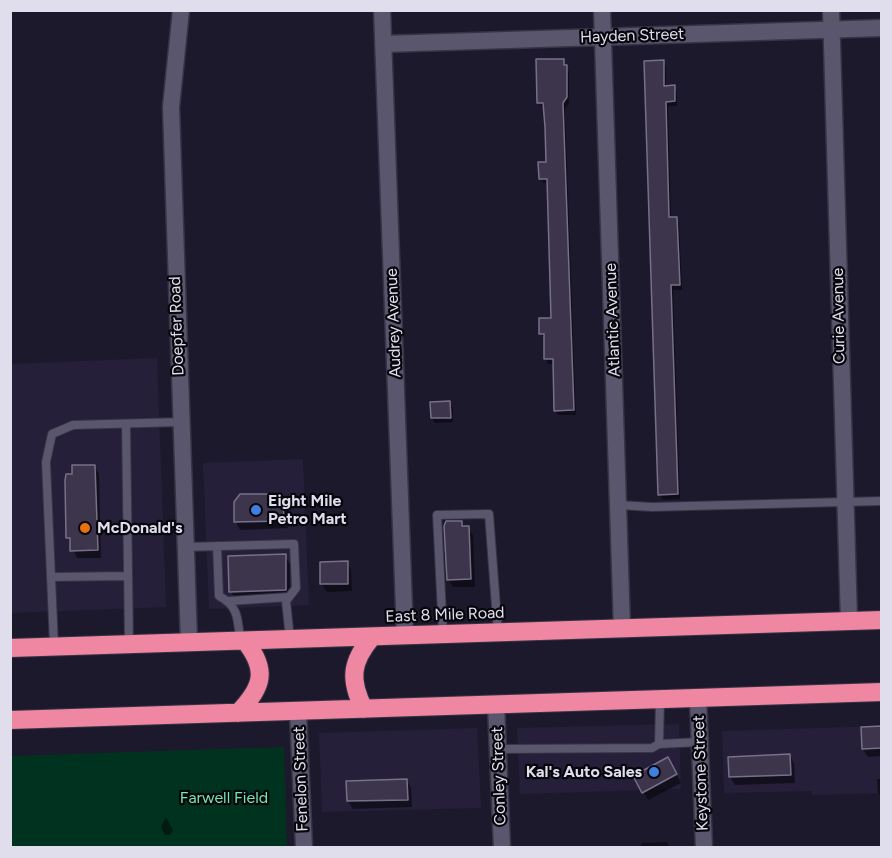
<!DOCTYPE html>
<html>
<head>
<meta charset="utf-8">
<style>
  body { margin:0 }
  #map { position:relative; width:892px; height:858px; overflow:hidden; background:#1d192c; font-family:Figtree,sans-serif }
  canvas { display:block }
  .frame { position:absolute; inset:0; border:12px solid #e0deec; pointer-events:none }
</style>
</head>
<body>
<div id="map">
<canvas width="892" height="858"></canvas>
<div class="frame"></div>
</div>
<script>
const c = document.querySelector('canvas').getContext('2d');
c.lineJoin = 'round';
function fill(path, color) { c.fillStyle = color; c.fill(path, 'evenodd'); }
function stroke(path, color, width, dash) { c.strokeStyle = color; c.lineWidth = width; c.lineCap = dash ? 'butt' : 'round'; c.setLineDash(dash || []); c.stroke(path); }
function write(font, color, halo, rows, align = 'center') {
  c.font = font + ' Figtree,sans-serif'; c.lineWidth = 4.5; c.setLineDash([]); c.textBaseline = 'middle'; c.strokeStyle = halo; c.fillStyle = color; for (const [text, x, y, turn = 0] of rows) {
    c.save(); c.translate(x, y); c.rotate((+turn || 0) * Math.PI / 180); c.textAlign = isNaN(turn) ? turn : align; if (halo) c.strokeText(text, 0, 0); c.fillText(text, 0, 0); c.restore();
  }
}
const built = new Path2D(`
  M157,358L166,607L11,613L10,364Z
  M303,459L309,605L209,609L203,463Z
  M679,724L681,789L520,794L517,728Z
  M881,726V793L812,795V791L724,793L722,731Z
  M477,728L481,808L322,812L319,733Z`);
const green = new Path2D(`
  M284,747L287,847H11V756Z`);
const shadow = new Path2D(`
  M563,60L569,72V103L565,109L576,415H558L555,410V364H548L546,359L545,339L540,333L552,319L548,183H543L540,178L548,164L545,108H542L539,103L538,61Z
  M663,62L666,67V87H674L677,92V106H668L671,218H676L679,223L682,290H673L680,499L663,500L660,495Z
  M450,403L453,408V422L435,423L432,418Z
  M94,466L99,474L101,558H77L68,538Z
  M282,501L287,510L288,528L240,530L236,522Z
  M461,522L473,535L475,587H453L448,579Z
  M285,556L290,564V598L235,599L231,591Z
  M347,562L351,570L352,591L327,592L322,584L321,563Z
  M882,727V756L868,757L863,749Z
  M790,755L794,764L795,783L735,785L730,777Z
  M668,759L681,783L648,800L635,776Z
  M877,779H882V795L878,793Z
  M407,780L411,788L412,807L353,809L348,801Z
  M166,817L173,830L170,835H165L161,827Z
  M667,842L670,848H641V843Z`);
const building = new Path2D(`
  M536,59H564V65H567V97L563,103L574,410L554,411L553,359H544V334H539V318H551L547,179H539L538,162H546L545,127L543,103H537Z
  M664,60V86L675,85V101L666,102L669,217H677L680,285H671L678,494L658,495L644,61Z
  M450,401L451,418H431L430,402Z
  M72,465H95L98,550L70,551V538H66L65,480L66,474H72Z
  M240,494H277L283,500L284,521L234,522V502Z
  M446,521H462V526H469L471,579L447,580L444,526Z
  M286,554V590L229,592L228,556Z
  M348,561V584H320V562Z
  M882,726V748L862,749L861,727Z
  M790,754L791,775L729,777L728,757Z
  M668,757L677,774L642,793L633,776Z
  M407,779L408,800L347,801L346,781Z`);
const lane = new Path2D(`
  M126,424L129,644
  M619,505L652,507L882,501
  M217,546L219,596C239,606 238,621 240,641
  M186,547L294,544L296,588L286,601L290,639
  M51,577L128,576
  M229,601L289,597
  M443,634L437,515L489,514L498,633
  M54,646L46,462L52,434L73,425L181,422
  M659,744L700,742
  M498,749L652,748L659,744L660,699`);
const street = new Path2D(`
  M181,10L171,107L189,642
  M382,10L405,635
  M602,10L622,629
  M831,10L849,621
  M383,44L882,28
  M698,698L704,848
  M496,705L502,848
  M298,711L304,848`);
const highway = new Path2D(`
  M10,648L882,620
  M364,709C349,680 351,662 372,637
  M238,713C263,687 268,670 245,641
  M10,720L882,692`);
const markers = [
  [256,510,6,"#3f7fe0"],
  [85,528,6,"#e8710a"],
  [654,772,6,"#3f7fe0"]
];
const streetNames = [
  ["Hayden Street",632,36,-2],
  ["Curie Avenue",839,316,-91],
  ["Atlantic Avenue",613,320,-92],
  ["Audrey Avenue",394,323,-92],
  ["Doepfer Road",177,326,-92],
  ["East 8 Mile Road",445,615,-2],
  ["Keystone Street",701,773,-92],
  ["Conley Street",499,776,-92],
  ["Fenelon Street",301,779,-92]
];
const poiNames = [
  ["Eight Mile",268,501],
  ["Petro Mart",268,519],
  ["McDonald's",97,528],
  ["Kal's Auto Sales",642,772,"right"]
];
const parkNames = [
  ["Farwell Field",224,798]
];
fill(built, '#251f39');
fill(green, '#00331f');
fill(shadow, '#0007');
fill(building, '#3c354b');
stroke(building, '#787089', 1.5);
stroke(lane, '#373444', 10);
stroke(street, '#373444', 19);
stroke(highway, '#373444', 20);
stroke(lane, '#5a566e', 8);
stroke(street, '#5a566e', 16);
stroke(highway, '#ef86a2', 18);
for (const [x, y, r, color] of markers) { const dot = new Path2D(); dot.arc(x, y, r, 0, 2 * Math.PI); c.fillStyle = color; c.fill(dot); stroke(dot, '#07060d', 2); }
write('16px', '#e0deec', '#07060d', streetNames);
write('bold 16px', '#e0deec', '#07060d', poiNames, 'left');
write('16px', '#72e7af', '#07060d', parkNames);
</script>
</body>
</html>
